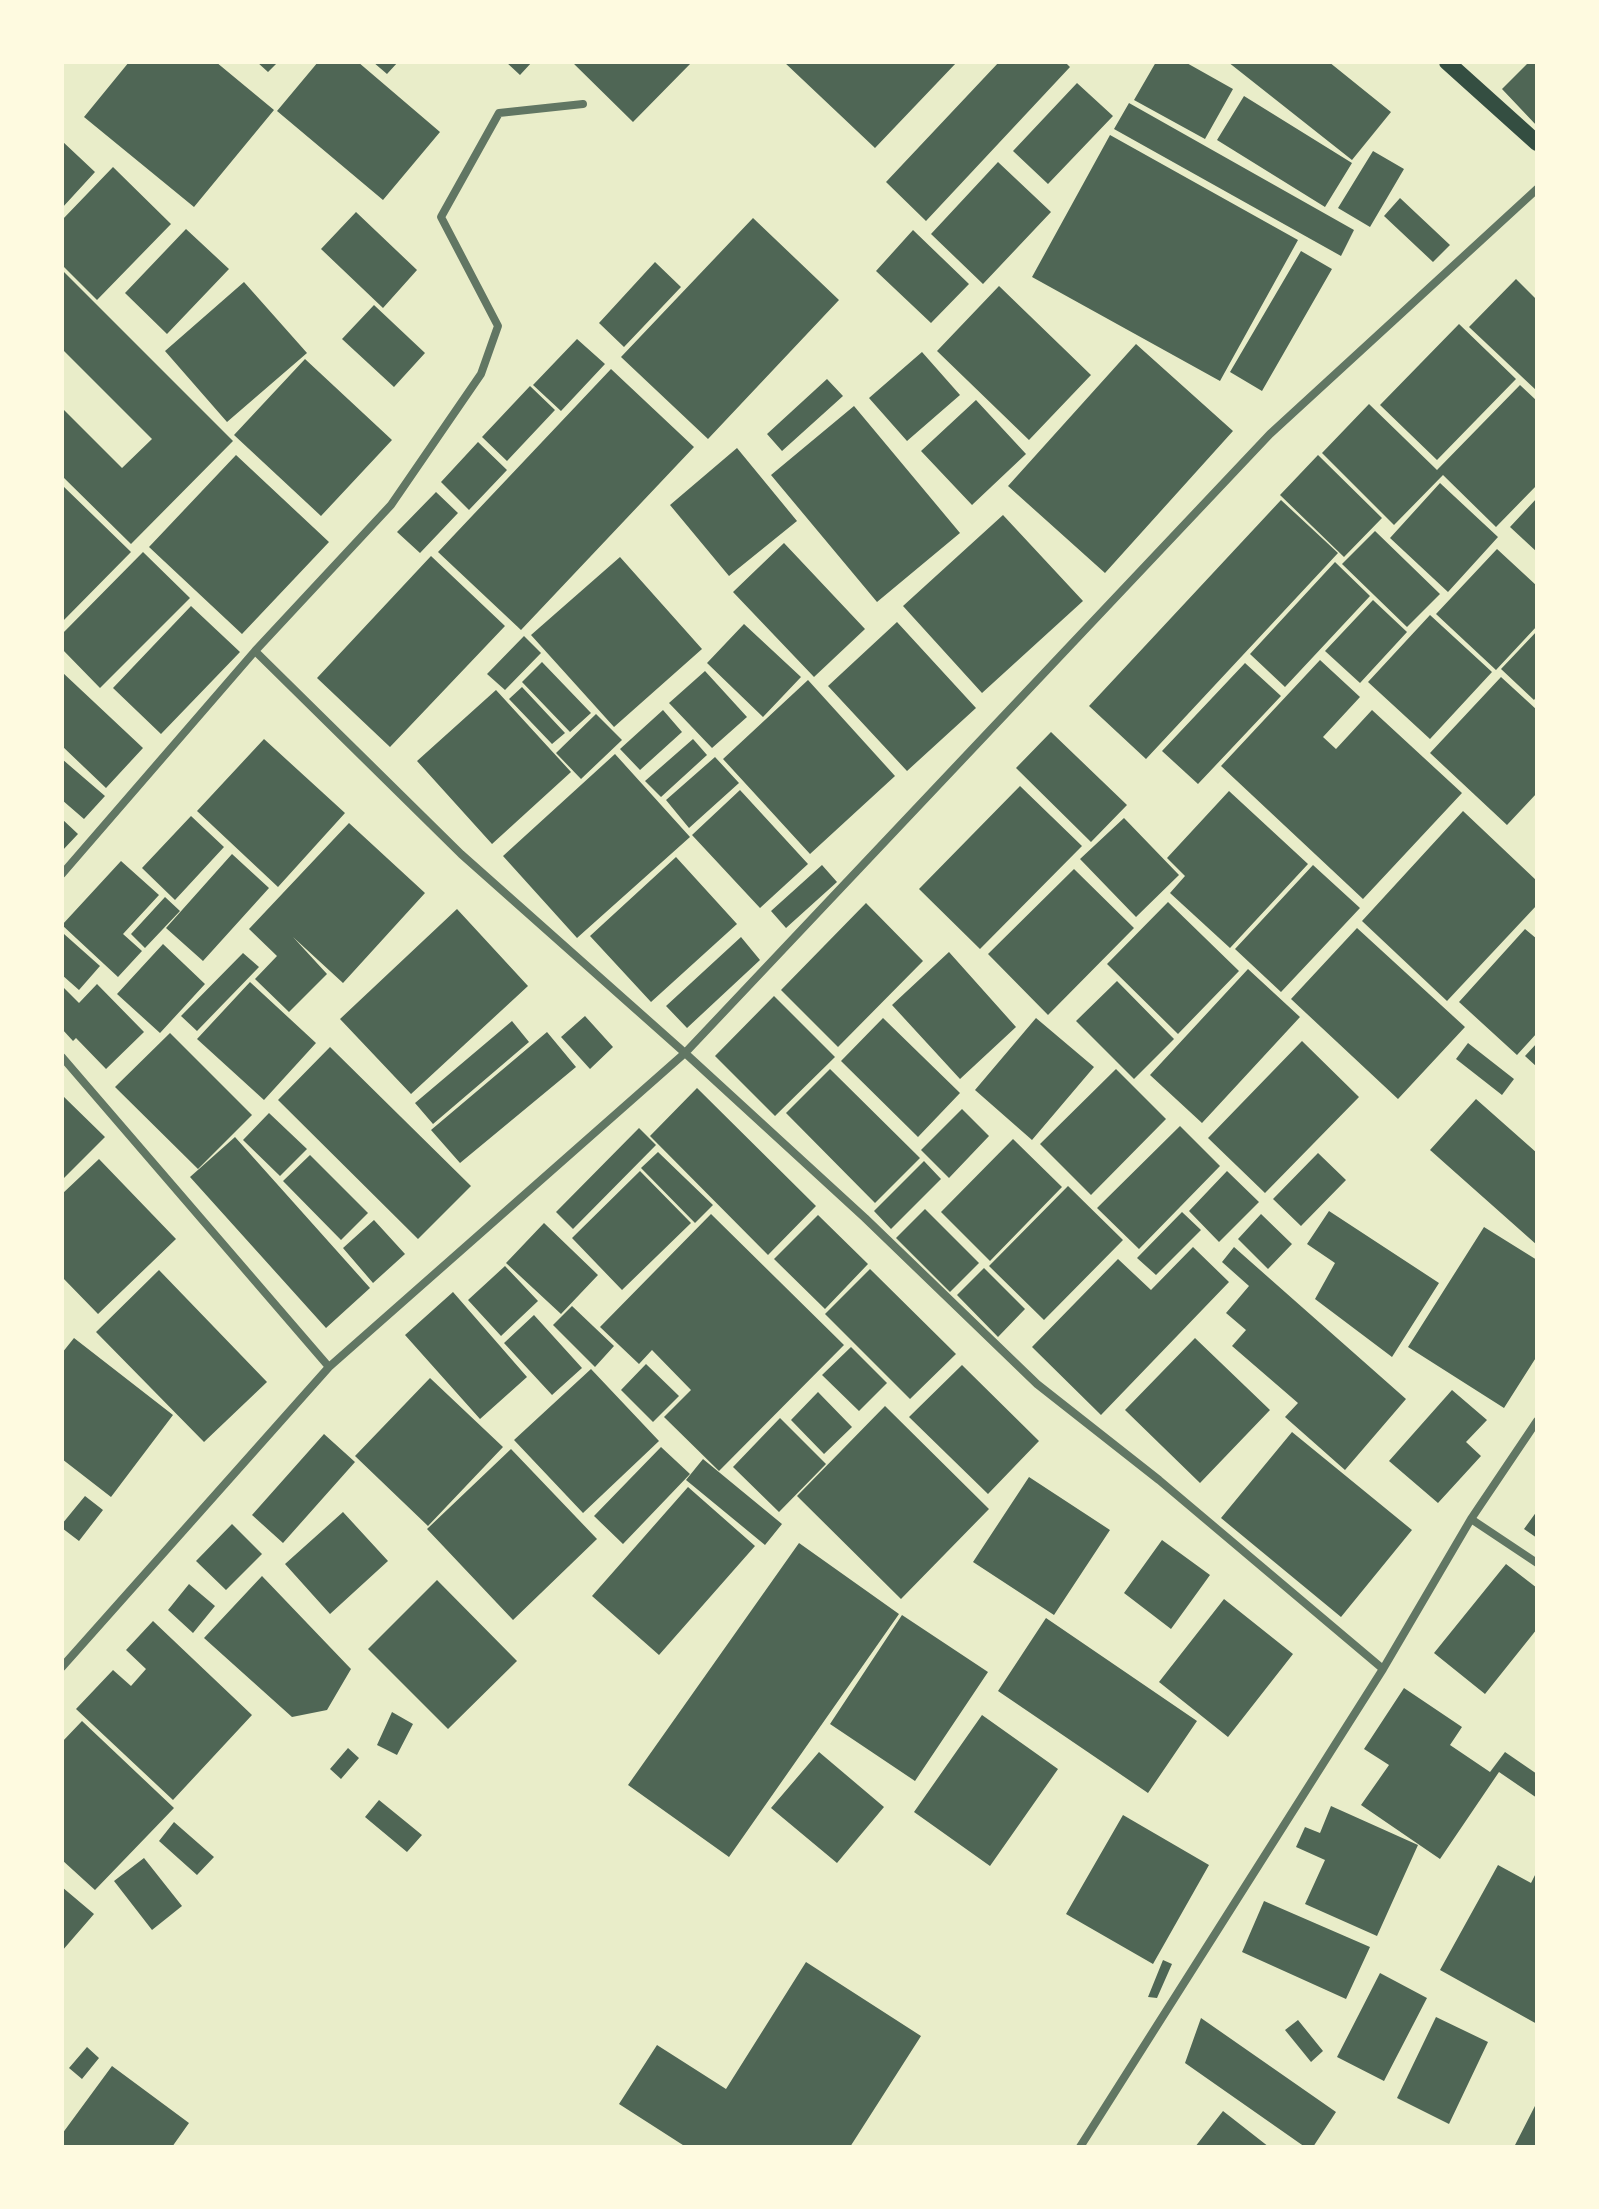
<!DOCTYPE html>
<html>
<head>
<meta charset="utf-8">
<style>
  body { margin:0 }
  #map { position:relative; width:1599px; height:2209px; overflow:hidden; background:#e9edc9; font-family:"Open Sans",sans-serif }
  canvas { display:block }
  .frame { position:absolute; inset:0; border:64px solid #fefae0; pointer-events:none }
</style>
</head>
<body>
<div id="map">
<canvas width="1599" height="2209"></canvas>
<div class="frame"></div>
</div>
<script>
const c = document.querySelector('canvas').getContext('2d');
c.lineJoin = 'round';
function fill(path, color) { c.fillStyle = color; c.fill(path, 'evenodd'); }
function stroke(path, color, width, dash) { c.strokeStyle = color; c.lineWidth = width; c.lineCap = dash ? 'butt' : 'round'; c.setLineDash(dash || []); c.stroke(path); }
const building = new Path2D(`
  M129,62H216L274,110L194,207L84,117Z
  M257,62H278L268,72Z
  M318,62H358L440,132L383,200L277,111Z
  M373,62H398L387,74Z
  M506,62H532L520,75Z
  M572,62H692L633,122Z
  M784,62H957L875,148Z
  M999,62H1065L1070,67L926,221L886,182Z
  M1156,62H1185L1233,89L1205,139L1134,100Z
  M1228,62H1329L1391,112L1352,160Z
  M1529,62H1537V126L1502,89Z
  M1077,83L1113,116L1048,184L1013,151Z
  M1244,96L1352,163L1325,207L1217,140Z
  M1129,103L1354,230L1341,256L1114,129Z
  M1110,135L1298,240L1220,381L1032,277Z
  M62,141L95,172L62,208Z
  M1373,151L1404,169L1370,227L1338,208Z
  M998,162L1051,212L983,284L931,234Z
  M113,167L171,224L97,300L62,265V220Z
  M1400,198L1450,245L1433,262L1384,216Z
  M356,212L417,270L383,308L321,249Z
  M753,218L839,300L708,439L621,357Z
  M186,229L229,269L167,334L125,293Z
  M913,230L969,284L931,323L876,271Z
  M1301,251L1332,269L1262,391L1230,372Z
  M655,262L681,287L624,347L599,323Z
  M62,270L233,441L131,544L62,476V408L122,468L152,439L62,349Z
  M1516,279L1537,300V391L1469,327Z
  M244,282L307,353L227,422L165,351Z
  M999,286L1091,375L1029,440L937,351Z
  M374,305L425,353L394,387L342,339Z
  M1459,324L1516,379L1437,460L1380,405Z
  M577,339L605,364L561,411L533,385Z
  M1136,344L1233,431L1105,573L1008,486Z
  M922,352L960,395L907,441L869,398Z
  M305,359L392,440L321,516L234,435Z
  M611,369L694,447L521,630L438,552Z
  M827,379L843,396L782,451L767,434Z
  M1520,385L1537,401V485L1496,527L1443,475L1394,525L1322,453L1369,404L1437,470Z
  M530,386L555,410L507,461L482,437Z
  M976,400L1026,454L972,505L921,451Z
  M854,406L960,533L877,602L771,475Z
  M478,442L507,470L469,510L441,482Z
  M737,448L797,521L729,576L670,505Z
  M236,455L329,542L242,634L149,547Z
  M1318,455L1382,518L1344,557L1280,495Z
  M1440,483L1498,537L1448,592L1390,538Z
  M62,485L131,552L62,622Z
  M436,492L458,513L420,553L397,532Z
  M1537,498V552L1510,527Z
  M1281,500L1338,553L1146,759L1089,706Z
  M1003,515L1083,601L982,693L903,606Z
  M1375,531L1440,594L1407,627L1342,564Z
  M784,543L865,629L814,677L733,592Z
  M1497,549L1537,586V626L1496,670L1436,614Z
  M143,552L190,598L100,688L62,649V634Z
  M431,556L505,626L390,747L317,678Z
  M620,557L702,649L614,727L531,635Z
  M1335,562L1370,596L1285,687L1250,654Z
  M1373,600L1407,632L1360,683L1325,651Z
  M191,606L240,652L161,734L113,688Z
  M1430,615L1492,672L1430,739L1368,682Z
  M897,622L976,708L907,771L828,686Z
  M744,624L801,677L763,717L707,663Z
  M1537,631V696L1534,700L1501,669Z
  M524,636L541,653L505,690L487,674Z
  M1320,660L1360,697L1323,737L1336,749L1372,710L1462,793L1363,899L1221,766Z
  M542,662L591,713L570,732L522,682Z
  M1245,663L1281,696L1198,784L1162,751Z
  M705,671L747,717L712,748L669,703Z
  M62,672L143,748L106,788L62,746Z
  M1501,677L1537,710V793L1507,825L1430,753Z
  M808,680L895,776L810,854L723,759Z
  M522,687L565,733L552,744L509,699Z
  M496,690L571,772L492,844L417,761Z
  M663,710L682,732L640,770L620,749Z
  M596,714L622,740L581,779L556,753Z
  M1051,732L1127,805L1091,842L1016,768Z
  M264,739L345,813L278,887L197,811Z
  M693,739L707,755L661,797L645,781Z
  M615,754L690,837L577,938L503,856Z
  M715,757L739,783L689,828L666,800Z
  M62,759L105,796L84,819L62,800Z
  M1020,786L1082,846L980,949L919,889Z
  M740,790L808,864L760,908L692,835Z
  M1229,791L1308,864L1230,948L1170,893L1185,876L1167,858Z
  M1463,811L1537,881V905L1447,1001L1362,921Z
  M191,816L224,847L175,900L142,868Z
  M1124,818L1179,875L1136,917L1080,859Z
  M62,819L78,834L62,851Z
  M349,823L425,893L343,983L293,937L327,974L289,1012L255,979L277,956L249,929Z
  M232,854L269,888L203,961L166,928Z
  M676,857L737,924L651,1002L590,936Z
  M121,861L159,895L123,934L142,951L118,977L62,925Z
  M822,865L837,882L786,928L771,911Z
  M1313,865L1360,908L1281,992L1235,949Z
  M1074,869L1134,928L1048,1015L988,954Z
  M165,897L180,911L145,948L131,934Z
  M1168,902L1239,971L1178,1034L1107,964Z
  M866,903L923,961L838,1047L781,990Z
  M457,909L528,986L411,1094L340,1019Z
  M1357,928L1465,1027L1398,1099L1291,999Z
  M1525,929L1537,939V1033L1517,1055L1459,1002Z
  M64,934L100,966L79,990L62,975Z
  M741,937L760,960L687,1028L666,1006Z
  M163,944L205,984L160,1033L117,994Z
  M949,952L1016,1027L960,1079L892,1005Z
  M243,953L259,967L197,1031L181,1016Z
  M1248,969L1300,1017L1202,1123L1150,1075Z
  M1117,981L1174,1039L1134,1079L1076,1021Z
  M250,982L316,1043L264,1100L197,1039Z
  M97,984L144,1032L106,1069L76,1038L73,1041L62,1029V986L79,1003Z
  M774,996L835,1057L775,1116L715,1056Z
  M585,1016L613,1047L590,1069L561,1037Z
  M883,1018L960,1093L918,1137L841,1061Z
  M1036,1018L1094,1067L1032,1140L975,1090Z
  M512,1021L529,1042L433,1124L415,1103Z
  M547,1032L576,1067L460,1163L431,1130Z
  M170,1033L252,1115L198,1169L115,1087Z
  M1302,1041L1359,1097L1265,1193L1208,1138Z
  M1468,1043L1514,1079L1502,1095L1456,1059Z
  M1537,1043V1067L1525,1056Z
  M330,1047L471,1186L418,1239L278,1100Z
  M830,1069L920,1158L875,1203L786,1113Z
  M1116,1069L1166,1119L1091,1195L1040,1144Z
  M697,1088L816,1206L768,1255L650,1136Z
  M62,1095L105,1137L62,1180Z
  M1476,1099L1537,1153V1245L1430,1150Z
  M962,1109L989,1136L949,1178L921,1150Z
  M269,1113L307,1149L280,1176L243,1140Z
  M1180,1126L1220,1166L1139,1249L1097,1208Z
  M639,1128L656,1145L573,1229L556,1212Z
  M235,1137L370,1288L326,1328L190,1177Z
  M1013,1139L1062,1187L990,1261L941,1212Z
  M658,1152L713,1205L695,1223L641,1168Z
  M1318,1153L1346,1180L1301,1226L1273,1199Z
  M310,1155L368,1213L341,1240L283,1181Z
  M99,1159L176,1239L98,1314L62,1277V1194Z
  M924,1161L941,1179L891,1229L874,1211Z
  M640,1171L691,1223L622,1290L572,1238Z
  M1227,1171L1259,1202L1219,1242L1189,1211Z
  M1068,1186L1123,1240L1044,1320L989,1266Z
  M925,1209L979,1263L950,1292L896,1238Z
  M1329,1211L1439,1283L1392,1357L1315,1299L1335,1263L1307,1244Z
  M1182,1212L1201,1230L1156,1275L1137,1258Z
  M711,1214L844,1345L719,1471L664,1417L691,1390L652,1350L639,1364L600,1327Z
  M1261,1214L1292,1244L1268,1269L1238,1239Z
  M818,1215L868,1264L825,1309L774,1259Z
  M374,1220L405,1254L373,1283L343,1248Z
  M544,1223L598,1275L561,1314L506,1263Z
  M1484,1227L1537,1260V1356L1504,1408L1408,1347Z
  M1193,1247L1229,1282L1101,1415L1032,1347L1118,1259L1151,1290Z
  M1234,1247L1406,1399L1345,1470L1285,1417L1298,1403L1232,1346L1246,1330L1226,1313L1249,1286L1222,1262Z
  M505,1266L538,1301L501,1336L468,1300Z
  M984,1268L1025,1309L998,1337L957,1295Z
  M870,1269L956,1354L910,1399L825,1314Z
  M159,1270L267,1382L204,1442L96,1332Z
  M453,1292L527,1377L480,1419L405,1335Z
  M572,1306L614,1346L595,1367L553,1325Z
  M534,1315L582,1368L552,1395L504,1343Z
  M74,1338L173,1415L111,1497L62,1459V1353Z
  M1195,1338L1270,1410L1200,1483L1125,1410Z
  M851,1347L887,1383L859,1411L822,1375Z
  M646,1364L679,1396L653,1422L621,1390Z
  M962,1365L1039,1441L988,1494L909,1417Z
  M591,1369L659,1441L583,1513L514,1440Z
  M430,1378L503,1447L428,1526L355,1456Z
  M1452,1390L1487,1420L1466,1442L1481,1456L1438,1503L1389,1461Z
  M818,1392L852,1427L824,1454L791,1420Z
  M885,1406L989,1509L901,1599L797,1496Z
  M780,1418L826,1464L779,1512L733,1467Z
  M1292,1432L1412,1530L1341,1617L1221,1518Z
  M324,1434L355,1462L283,1543L252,1515Z
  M661,1447L690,1474L623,1544L594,1516Z
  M511,1449L597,1539L513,1620L427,1529Z
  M703,1459L782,1524L765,1545L686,1480Z
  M1029,1477L1110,1530L1054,1615L973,1562Z
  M688,1487L755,1546L659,1655L592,1596Z
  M85,1496L103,1510L79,1541L62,1528V1524Z
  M1537,1511V1538L1524,1529Z
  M343,1512L388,1561L330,1614L285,1564Z
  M232,1524L262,1554L226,1590L196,1561Z
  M1162,1540L1210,1575L1171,1629L1124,1593Z
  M799,1543L899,1614L729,1857L628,1785Z
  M1506,1564L1537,1588V1629L1485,1694L1434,1653Z
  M262,1576L351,1669L327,1710L292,1717L204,1638Z
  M437,1580L517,1661L448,1729L368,1649Z
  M189,1584L215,1606L193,1633L168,1610Z
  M1224,1599L1293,1654L1228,1737L1159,1682Z
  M902,1615L988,1672L915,1781L830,1724Z
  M1046,1618L1197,1721L1148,1793L998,1691Z
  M153,1621L252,1715L173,1800L76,1709L113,1670L131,1686L146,1669L126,1650Z
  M1404,1688L1462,1727L1450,1745L1490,1772L1505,1752L1537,1774V1798L1499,1772L1440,1859L1361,1805L1389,1765L1364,1749Z
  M392,1712L413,1724L397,1755L377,1745Z
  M982,1715L1058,1769L990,1866L914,1812Z
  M82,1721L174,1808L95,1890L62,1860V1742Z
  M348,1748L359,1758L341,1779L330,1769Z
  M819,1752L884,1807L837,1863L771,1808Z
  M379,1800L422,1835L407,1852L365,1817Z
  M1331,1806L1418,1845L1377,1936L1305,1904L1325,1860L1296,1847L1305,1827L1320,1833Z
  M1123,1815L1209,1865L1153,1964L1066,1914Z
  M174,1822L214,1857L197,1875L159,1841Z
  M144,1858L182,1906L152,1930L114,1881Z
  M1498,1865L1531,1883L1537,1871V2024L1440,1970Z
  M62,1887L94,1914L62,1951Z
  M1264,1901L1370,1947L1346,1999L1242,1952Z
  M1163,1960L1172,1964L1157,1998L1148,1997Z
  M806,1962L921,2036L850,2147H686L619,2104L657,2045L726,2089Z
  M1380,1973L1427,1998L1384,2081L1337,2057Z
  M1436,2017L1488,2042L1449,2124L1397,2098Z
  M1201,2018L1336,2112L1313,2147H1305L1185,2063Z
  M1298,2020L1323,2051L1311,2062L1285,2030Z
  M87,2047L99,2058L82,2079L69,2068Z
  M112,2066L189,2123L172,2147H62V2134Z
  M1537,2102V2147H1514Z
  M1223,2111L1269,2147H1195Z`);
const minor = new Path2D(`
  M255,651L461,854L685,1053L865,1218L1037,1384L1159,1480L1383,1669
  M62,874L255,651L391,505L481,374L498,326L441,217L499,113L583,104
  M62,1057L329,1367
  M1471,1519L1537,1563
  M62,1667L329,1367L685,1053L1270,434L1537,189
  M1080,2147L1383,1669L1471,1519L1537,1421`);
const secondary = new Path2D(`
  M1447,62L1537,143`);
fill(building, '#4f6655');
stroke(minor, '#617663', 8);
stroke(secondary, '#344e41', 16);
</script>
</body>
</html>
